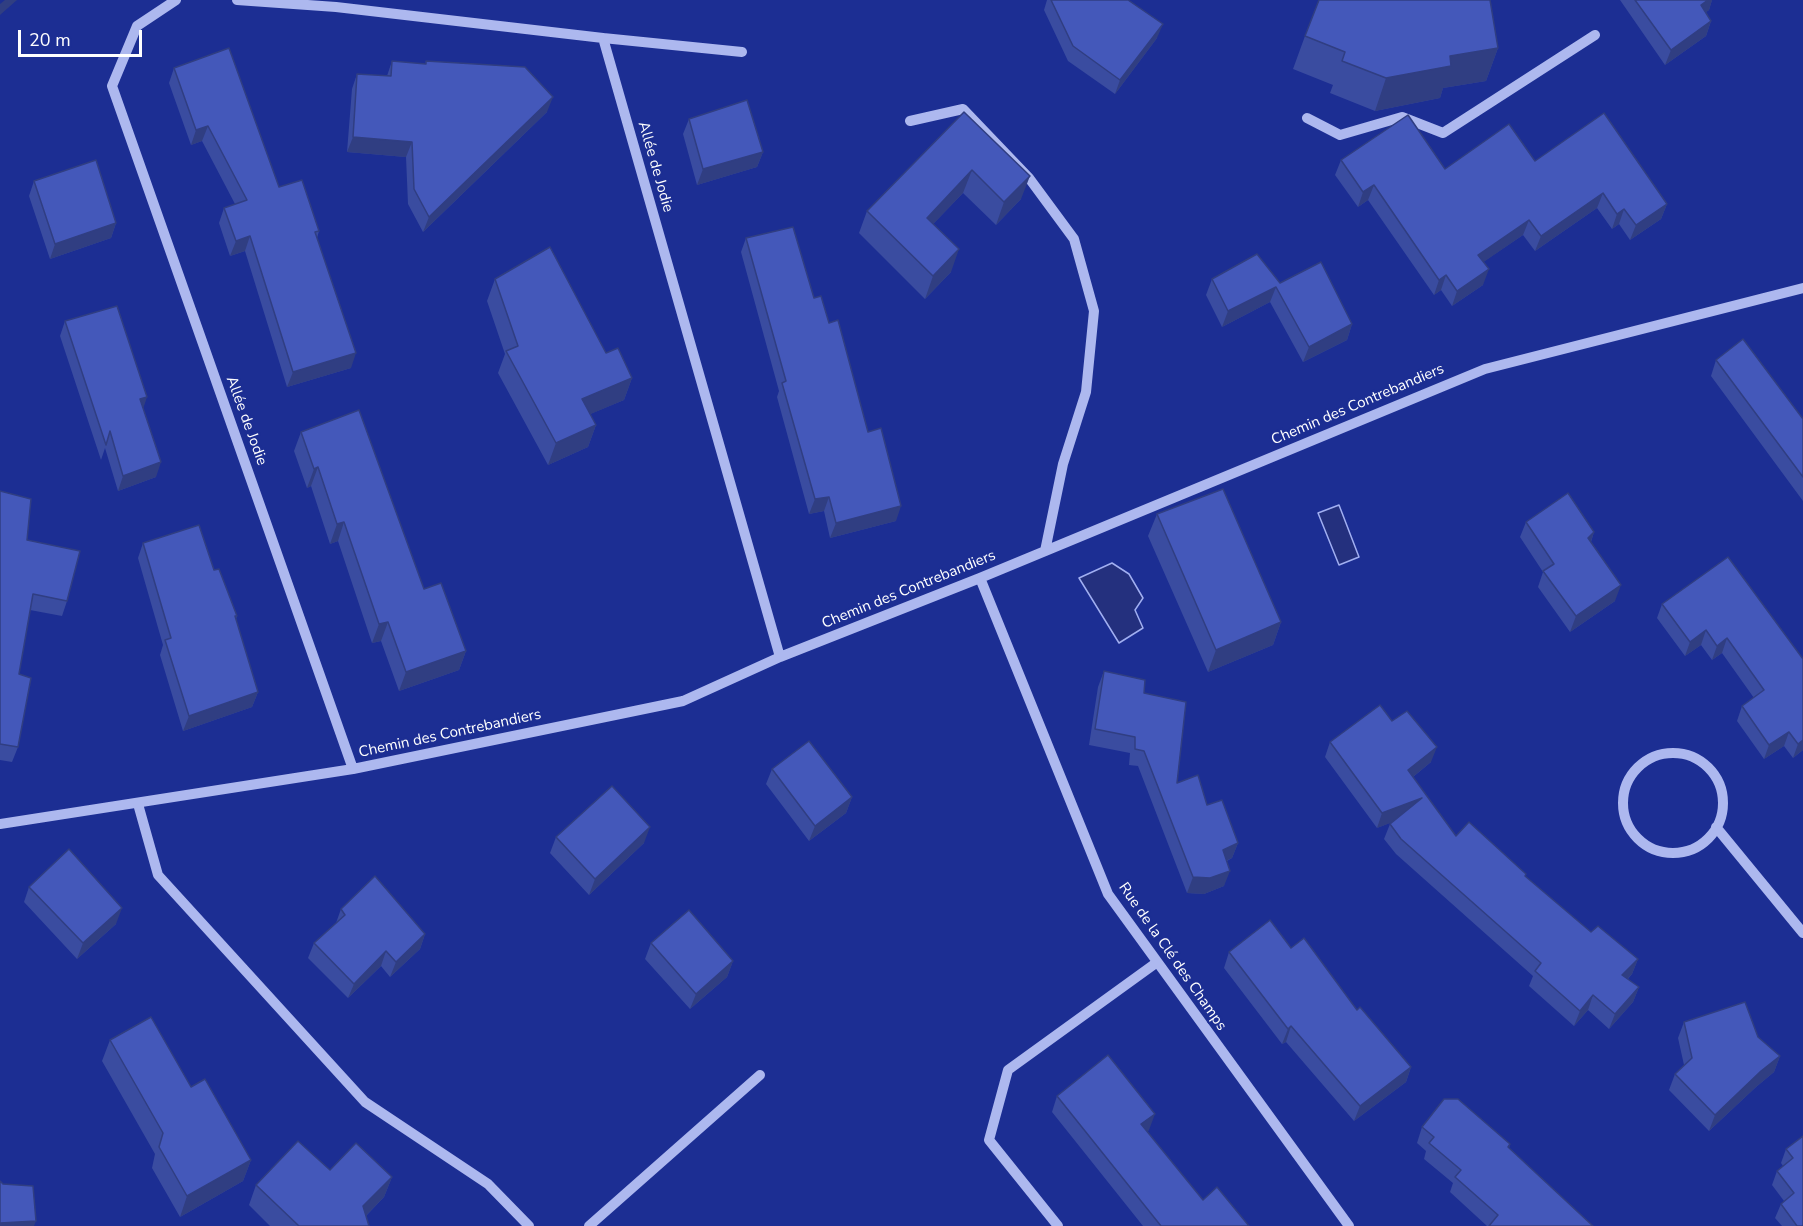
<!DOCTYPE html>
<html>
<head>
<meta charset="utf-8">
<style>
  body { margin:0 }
  #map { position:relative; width:1803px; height:1226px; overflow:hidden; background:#1c2e93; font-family:"Nunito Sans",sans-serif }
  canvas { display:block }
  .scale { position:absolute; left:18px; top:30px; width:124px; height:27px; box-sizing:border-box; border:3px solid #fff; border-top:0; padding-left:8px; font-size:18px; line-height:21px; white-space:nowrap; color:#fff; -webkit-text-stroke:4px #1c2e93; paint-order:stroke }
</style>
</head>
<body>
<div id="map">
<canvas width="1803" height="1226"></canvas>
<div class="scale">20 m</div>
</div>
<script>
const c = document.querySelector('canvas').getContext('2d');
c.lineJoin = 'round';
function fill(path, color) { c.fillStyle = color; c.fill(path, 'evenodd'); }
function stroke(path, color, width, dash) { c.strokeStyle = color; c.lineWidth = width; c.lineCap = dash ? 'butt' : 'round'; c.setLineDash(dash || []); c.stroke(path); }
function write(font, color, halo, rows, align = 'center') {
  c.font = font + ' "Nunito Sans",sans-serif'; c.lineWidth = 4.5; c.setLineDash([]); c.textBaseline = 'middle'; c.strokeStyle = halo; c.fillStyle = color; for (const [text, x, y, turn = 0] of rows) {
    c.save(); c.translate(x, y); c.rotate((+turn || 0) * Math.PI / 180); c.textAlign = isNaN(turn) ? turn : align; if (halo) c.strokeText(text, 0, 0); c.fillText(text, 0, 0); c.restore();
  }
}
const water = new Path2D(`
  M1339,505L1359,557L1339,565L1318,513Z
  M1112,563L1129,574L1143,598L1135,610L1143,628L1119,643L1079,578Z`);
const minor = new Path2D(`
  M176,0L137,26L112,86L353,769
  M237,0L336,7L603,38L780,657
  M603,38L742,52
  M1307,118L1340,135L1402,117L1443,133L1595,35
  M910,121L963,109L1029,178L1074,239L1094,311L1086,392L1063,464L1045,551
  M980,578L1108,894L1349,1226
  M1623 803a50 50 0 1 1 100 0a50 50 0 1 1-100 0Z
  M138,804L158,875L365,1102L488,1184L529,1226
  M0,824L353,769L683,701L780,657L980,578L1485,369L1803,288
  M1716,827L1803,933
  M589,1226L760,1075
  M1058,1226L989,1140L1008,1070L1156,963`);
const wall = new Path2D(`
  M1047,0H1051L1157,38L1115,94L1068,61L1044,10Z
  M1620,0H1712L1709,10L1706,12L1711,21L1706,36L1665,65Z
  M1305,36L1498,48L1486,81L1443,88L1440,98L1375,111L1330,93L1333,85L1293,69Z
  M392,61L425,64L426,61L547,112L423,232L408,204L406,157L347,152L352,89L357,74L387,76Z
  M174,68L279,187L319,231L317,238L351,368L287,387L245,251L230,256L219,223L224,208L235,204L202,141L191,145L169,83Z
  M964,112L1021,199L996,225L963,193L933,224L951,272L925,299L859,233L867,211Z
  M689,119L763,152L757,167L697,185L683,134Z
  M1341,160L1445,169L1535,161L1667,204L1661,219L1630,240L1619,224L1612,229L1597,208L1535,251L1523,235L1483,262V285L1452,306L1441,290L1434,295L1368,200L1358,207L1335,175Z
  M34,181L116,223L111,238L50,259L29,196Z
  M746,238L814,298L829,323L868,432L896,521L830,538L824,511L809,514L777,397L779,391L741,252Z
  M495,279L606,353L632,378L624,400L590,414L596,425L588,447L548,465L498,373L505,354L487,301Z
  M1212,279L1280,283L1352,324L1347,340L1303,362L1270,302L1222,327L1206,295Z
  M65,321L143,408L156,477L118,491L105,448L101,460L60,336Z
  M1716,360L1803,419V501L1711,376Z
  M301,432L424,589L466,651L459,670L399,691L381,641L372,643L338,541L330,544L311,486L307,488L294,451Z
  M0,491L27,540L67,601L62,616L30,610L19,674L18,747L12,762L0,760Z
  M1157,514L1281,622L1273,645L1208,672L1148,536Z
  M1526,522L1594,532L1591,542L1615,601L1570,632L1538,587L1543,572L1520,537Z
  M143,543L214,570L237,616L236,619L258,692L252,707L183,731L160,655L163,645L138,558Z
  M1662,604L1803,659V750L1793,758L1784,746L1764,759L1737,721L1742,706L1754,698L1722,653L1712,660L1701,645L1685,656L1657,618Z
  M1104,671L1144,693L1177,783L1207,805L1238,843L1232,858L1227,861L1224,886L1204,894L1187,893L1138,766L1129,765L1130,753L1089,745L1098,687Z
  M1392,721L1431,762L1413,777L1456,836L1526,874L1525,876L1591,932L1638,959L1632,974L1628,979L1639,987L1633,1002L1609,1029L1588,1010L1574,1026L1529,986L1533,976L1396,854L1384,839L1390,824L1392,822L1377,828L1325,757L1330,742Z
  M772,769L852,797L846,813L809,841L766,784Z
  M556,837L644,843L589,895L550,853Z
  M29,887L116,924L77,959L24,902Z
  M341,909L425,934L420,949L390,977L381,966L348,998L308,958L314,943L336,923Z
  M651,943L733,961L727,977L690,1009L645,959Z
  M1291,948L1357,1010L1411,1067L1406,1082L1354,1121L1286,1042L1282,1044L1224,968L1229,952Z
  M1684,1022L1758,1037L1780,1056L1774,1072L1756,1087L1709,1131L1669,1090L1675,1074L1684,1065L1678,1038Z
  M110,1040L191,1087L251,1160L243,1181L180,1217L152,1168L155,1154L102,1061Z
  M1057,1096L1149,1130L1147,1131L1203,1200L1249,1226H1143L1052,1112Z
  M1422,1127L1510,1144L1509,1148L1593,1226H1487L1450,1192L1453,1183L1424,1159L1426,1151L1417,1143Z
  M1803,1136V1226H1782L1775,1218L1781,1204L1784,1201L1772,1185L1777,1171L1783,1166L1781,1163L1786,1149Z
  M330,1170L392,1177L384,1197L366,1216L369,1226H270L249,1205L256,1185Z`);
const shadedWall = new Path2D(`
  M5,0H17L0,15V4Z
  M1708,0H1712L1709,10L1696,19L1701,5Z
  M1711,21L1706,36L1665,65L1671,50Z
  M1163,24L1157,38L1115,94L1120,80Z
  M1498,48L1486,81L1443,88L1440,98L1375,111L1386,78L1450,56Z
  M553,97L547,112L423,232L429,217Z
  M208,126L202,141L191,145L196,130Z
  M353,137L412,142L406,157L347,152Z
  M763,152L757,167L697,185L703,169Z
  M972,170L963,193L918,240L927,218Z
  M1030,176L1021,199L996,225L1004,202Z
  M1374,185L1368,200L1358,207L1363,192Z
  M1603,193L1597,208L1535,251L1541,236Z
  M1667,204L1661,219L1630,240L1636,225Z
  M1624,209L1619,224L1612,229L1617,214Z
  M1529,220L1523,235L1472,270L1478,255Z
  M116,223L111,238L50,259L55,244Z
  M250,236L245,251L230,256L236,241Z
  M959,249L951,272L925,299L933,276Z
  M1489,269L1483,285L1452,306L1457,291Z
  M1446,275L1441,290L1434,295L1439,280Z
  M1276,287L1270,302L1222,327L1228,311Z
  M1352,324L1347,340L1303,362L1309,347Z
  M356,353L351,368L287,387L293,372Z
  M632,378L624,400L574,421L582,399Z
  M147,397L142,412L140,399Z
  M596,425L588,447L548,465L556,443Z
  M161,462L156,477L118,491L123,476Z
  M318,467L311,486L307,488L314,469Z
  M829,497L824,511L809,514L815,499Z
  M901,506L896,521L830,538L836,523Z
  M344,522L338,541L330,544L337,524Z
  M1594,532L1589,547L1588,538Z
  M1621,585L1615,601L1570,632L1576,616Z
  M388,622L381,641L372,643L379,624Z
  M1281,622L1273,645L1208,672L1216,650Z
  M1706,630L1701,645L1685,656L1690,642Z
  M1727,638L1722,653L1712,660L1717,646Z
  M466,651L459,670L399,691L406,672Z
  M258,692L252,707L183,731L189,716Z
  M1789,732L1784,746L1764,759L1769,745Z
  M1803,740V750L1793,758L1798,744Z
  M1437,747L1431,762L1403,785L1408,770Z
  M852,797L846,813L809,841L815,826Z
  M1422,798L1417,813L1377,828L1382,813Z
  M650,827L644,843L589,895L595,879Z
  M1238,843L1232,858L1217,865L1223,850Z
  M1230,871L1224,886L1204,894L1187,893L1193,877Z
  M122,908L116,924L77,959L83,943Z
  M425,934L420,949L390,977L396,962Z
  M386,951L381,966L348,998L354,984Z
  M1638,959L1632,974L1617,990L1622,975Z
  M733,961L727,977L690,1009L696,994Z
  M1639,987L1633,1002L1609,1029L1615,1014Z
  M1593,995L1588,1010L1574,1026L1580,1011Z
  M1291,1026L1286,1042L1282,1044L1288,1029Z
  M1780,1056L1774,1072L1756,1087L1709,1131L1715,1115L1761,1071Z
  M1411,1067L1406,1082L1354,1121L1360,1106Z
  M1155,1114L1149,1130L1136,1140L1141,1124Z
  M251,1160L243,1181L180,1217L187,1196Z
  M392,1177L384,1197L356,1226L363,1206Z
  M36,1221L34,1226H0V1223Z`);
const building = new Path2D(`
  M1051,0H1128L1163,24L1120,80L1073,46Z
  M1319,0H1490L1498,48L1450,56L1451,66L1386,78L1342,61L1345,52L1305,36Z
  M1635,0H1708L1701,5L1711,21L1671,50Z
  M229,48L279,187L302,180L319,231L315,232L356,353L293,372L250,236L236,241L224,208L247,200L208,126L196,130L174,68Z
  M392,61L426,64V61L525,67L553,97L429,217L414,189L412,142L353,137L357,74L391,76Z
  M747,100L763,152L703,169L689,119Z
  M964,112L1030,176L1004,202L972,170L927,218L959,249L933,276L867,211Z
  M1604,113L1667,204L1636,225L1624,209L1617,214L1603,193L1541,236L1529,220L1478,255L1489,269L1457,291L1446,275L1439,280L1374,185L1363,192L1341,160L1408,115L1445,169L1509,124L1535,161Z
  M96,160L116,223L55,244L34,181Z
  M793,227L814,298L821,296L829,323L838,320L868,432L881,428L901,506L836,523L829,497L815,499L782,383L786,381L746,238Z
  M550,247L606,353L618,348L632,378L582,399L596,425L556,443L506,351L518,346L495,279Z
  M1257,254L1280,283L1321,262L1352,324L1309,347L1276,287L1228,311L1212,279Z
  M117,306L147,397L140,399L161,462L123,476L110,431L106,445L65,321Z
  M1743,339L1803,419V477L1716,360Z
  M359,410L424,589L441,583L466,651L406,672L388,622L379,624L344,522L337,524L318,467L314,469L301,432Z
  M1223,489L1281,622L1216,650L1157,514Z
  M0,491L31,499L27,540L80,551L67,601L33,594L19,674L31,678L18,747L0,744Z
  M1568,493L1594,532L1588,538L1621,585L1576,616L1543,571L1554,564L1526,522Z
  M199,525L214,570L219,569L237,616H235L258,692L189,716L165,640L171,638L143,543Z
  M1728,557L1803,659V740L1798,744L1789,732L1769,745L1742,706L1764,690L1727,638L1717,646L1706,630L1690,642L1662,604Z
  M1104,671L1145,680L1144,693L1186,702L1177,783L1198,775L1207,805L1222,800L1238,843L1223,850L1230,871L1210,878L1193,877L1144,751L1135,749V737L1095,729Z
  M1380,705L1392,721L1407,711L1437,747L1408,770L1456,836L1469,822L1526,874L1525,876L1591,932L1598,926L1638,959L1622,975L1639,987L1615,1014L1593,995L1580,1011L1535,971L1541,963L1401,839L1390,824L1422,798L1382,813L1330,742Z
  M809,741L852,797L815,826L772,769Z
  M612,786L650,827L595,879L556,837Z
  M69,849L122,908L83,943L29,887Z
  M375,876L425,934L396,962L386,951L354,984L314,943L345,915L341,909Z
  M689,910L733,961L696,994L651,943Z
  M1270,920L1291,948L1304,938L1357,1010L1360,1007L1411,1067L1360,1106L1291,1026L1288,1029L1229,952Z
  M1745,1002L1758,1037L1780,1056L1761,1071L1715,1115L1675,1074L1692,1058L1684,1022Z
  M151,1017L191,1087L205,1079L251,1160L187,1196L159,1147L163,1133L110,1040Z
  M1108,1055L1155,1114L1141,1124L1203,1200L1217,1187L1249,1226H1161L1057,1096Z
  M1444,1099H1458L1510,1144L1508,1147L1593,1226H1489L1498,1215L1455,1177L1461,1170L1429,1143L1434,1137L1422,1127Z
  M1803,1136V1226H1797L1781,1204L1794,1193L1777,1171L1793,1158L1786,1149Z
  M298,1141L330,1170L356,1143L392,1177L363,1206L369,1226H299L256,1185Z
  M0,1181L3,1184L33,1186L36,1221L0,1223Z`);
const streetNames = [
  ["Allée de Jodie",655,167,74],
  ["Chemin des Contrebandiers",1358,405,-23],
  ["Allée de Jodie",246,421,70],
  ["Chemin des Contrebandiers",909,590,-22],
  ["Chemin des Contrebandiers",450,734,-12],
  ["Rue de la Clé des Champs",1172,957,55]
];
fill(water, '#24307e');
stroke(water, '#a1aff1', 1.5);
stroke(minor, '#adb8ef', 10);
fill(wall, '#3a4ca0');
fill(shadedWall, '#303e82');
fill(building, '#4458ba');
stroke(building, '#303e82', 1.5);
write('15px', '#fff', '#1c2e93', streetNames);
</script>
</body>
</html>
